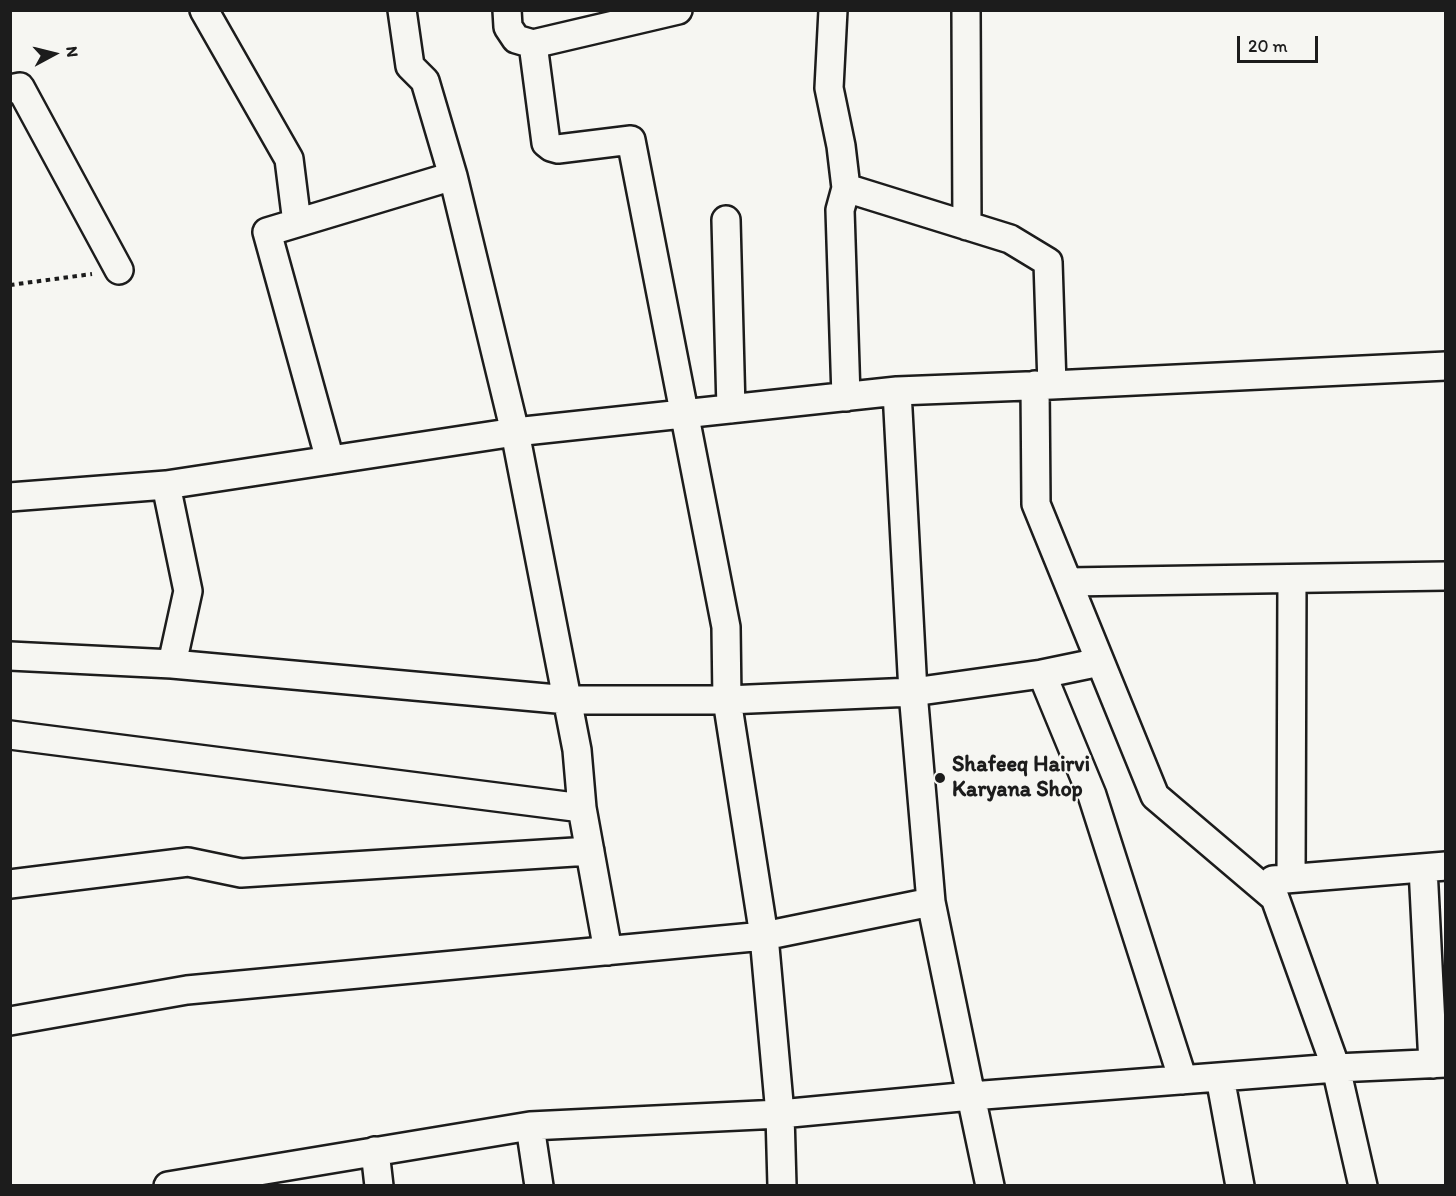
<!DOCTYPE html>
<html>
<head>
<meta charset="utf-8">
<style>
  body { margin:0 }
  #map { position:relative; width:1456px; height:1196px; overflow:hidden; background:#f6f6f2; font-family:Itim,sans-serif }
  canvas { display:block }
  .frame { position:absolute; inset:0; border:12px solid #1c1c1c; pointer-events:none }
  .north { position:absolute; left:24px; top:24px; width:60px; height:60px; -webkit-text-stroke:4px #f6f6f2; paint-order:stroke; rotate:83deg; font-size:16px; font-weight:700; line-height:24px; text-align:center; color:#1c1c1c }
  .north::after { content:''; display:block; margin:auto; width:21px; height:27px; background:#1c1c1c; clip-path:polygon(50% 0,100% 100%,50% 72%,0 100%) }
  .scale { position:absolute; left:1237px; top:36px; width:81px; height:27px; box-sizing:border-box; border:3px solid #1c1c1c; border-top:0; padding-left:8px; font-size:18px; line-height:21px; white-space:nowrap; color:#1c1c1c; -webkit-text-stroke:4px #f6f6f2; paint-order:stroke }
</style>
</head>
<body>
<div id="map">
<canvas width="1456" height="1196"></canvas>
<div class="frame"></div>
<div class="north">N</div>
<div class="scale">20 m</div>
</div>
<script>
const c = document.querySelector('canvas').getContext('2d');
c.lineJoin = 'round';
function stroke(path, color, width, dash) { c.strokeStyle = color; c.lineWidth = width; c.lineCap = dash ? 'butt' : 'round'; c.setLineDash(dash || []); c.stroke(path); }
function write(font, color, halo, rows, align = 'center') {
  c.font = font + ' Itim,sans-serif'; c.lineWidth = 4.5; c.setLineDash([]); c.textBaseline = 'middle'; c.strokeStyle = halo; c.fillStyle = color; for (const [text, x, y, turn = 0] of rows) {
    c.save(); c.translate(x, y); c.rotate((+turn || 0) * Math.PI / 180); c.textAlign = isNaN(turn) ? turn : align; if (halo) c.strokeText(text, 0, 0); c.fillText(text, 0, 0); c.restore();
  }
}
const path = new Path2D(`
  M10,285L92,274`);
const street = new Path2D(`
  M204,10L289,159L297,223
  M402,10L410,66L425,81L453,176
  M507,10L508,27L516,39L533,44L546,143L551,147L558,149L631,140L726,627L727,700L764,936L780,1114L782,1186
  M833,10L829,88L841,146L846,188L840,210L846,397
  M966,10L967,226
  M533,44L678,10
  M10,89L20,87L119,270
  M846,188L1010,239L1048,262L1052,385L897,391
  M726,220L731,409
  M1035,385L1036,504L1155,796L1275,898L1336,1068L971,1096L931,902L913,692L1042,674L1092,795L1183,1080
  M1052,385L1446,366
  M10,497L166,485L188,591L172,664L10,656
  M1068,582L1446,576
  M172,664L568,700H727L913,692L897,391L515,432L453,176L267,232L330,460
  M1042,674L1100,662
  M10,735L582,808L577,750L515,432L166,485
  M582,808L608,951
  M1423,868L1433,1064
  M1291,878L1292,579
  M1273,880L1446,866
  M10,884L188,862L241,873L590,851
  M10,1021L187,990L764,936L931,902
  M1220,1077L1240,1186
  M530,1126L539,1186
  M375,1151L379,1186
  M168,1186L530,1126L780,1114L971,1096L990,1186
  M1363,1186L1336,1068L1446,1063`);
const markers = [
  [940,778,6,"#1c1c1c"]
];
const poiNames = [
  ["Shafeeq Hairvi",952,765],
  ["Karyana Shop",952,790]
];
stroke(street, '#1c1c1c', 32);
stroke(path, '#1c1c1c', 4, [4.5, 4.5]);
stroke(street, '#f6f6f2', 27);
for (const [x, y, r, color] of markers) { const dot = new Path2D(); dot.arc(x, y, r, 0, 2 * Math.PI); c.fillStyle = color; c.fill(dot); stroke(dot, '#f6f6f2', 2); }
write('bold 22px', '#1c1c1c', '#f6f6f2', poiNames, 'left');
</script>
</body>
</html>
